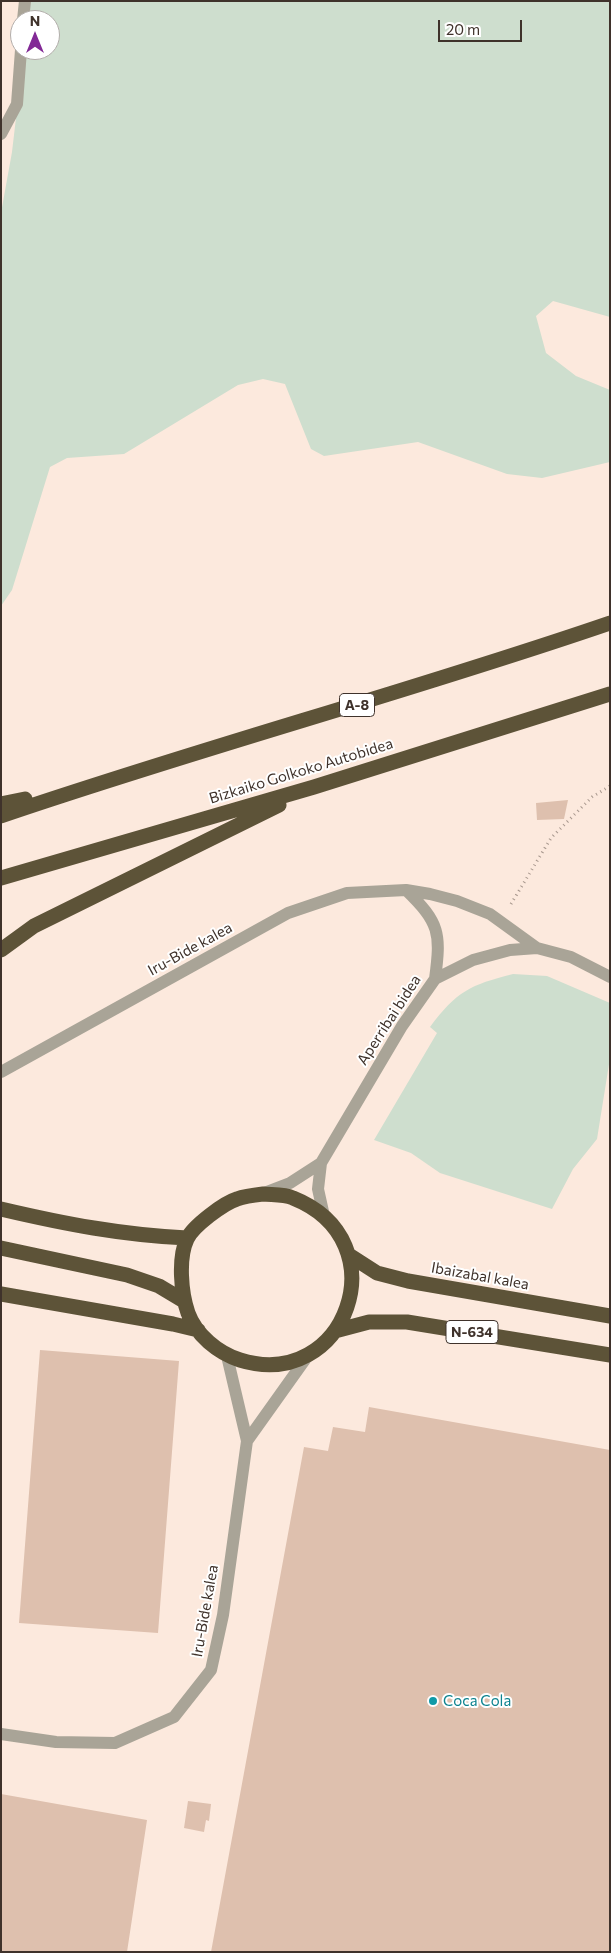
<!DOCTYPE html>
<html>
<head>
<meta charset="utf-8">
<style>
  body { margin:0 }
  #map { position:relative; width:611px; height:1953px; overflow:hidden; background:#fce9dd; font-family:Commissioner,sans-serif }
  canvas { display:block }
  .frame { position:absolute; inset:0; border:2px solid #3f322b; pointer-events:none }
  .north { position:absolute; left:10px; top:10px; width:50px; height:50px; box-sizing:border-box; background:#fff; border:1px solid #b2adaa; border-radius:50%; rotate:0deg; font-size:14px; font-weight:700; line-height:20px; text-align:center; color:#3f322b }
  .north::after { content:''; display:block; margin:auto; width:18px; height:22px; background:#822996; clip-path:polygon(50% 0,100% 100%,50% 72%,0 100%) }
  .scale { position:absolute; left:438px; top:20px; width:84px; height:22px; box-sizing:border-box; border:2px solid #3f322b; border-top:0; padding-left:6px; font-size:15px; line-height:18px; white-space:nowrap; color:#3f322b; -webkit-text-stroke:4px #fff; paint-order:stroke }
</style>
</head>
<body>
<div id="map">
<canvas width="611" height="1953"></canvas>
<div class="frame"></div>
<div class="north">N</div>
<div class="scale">20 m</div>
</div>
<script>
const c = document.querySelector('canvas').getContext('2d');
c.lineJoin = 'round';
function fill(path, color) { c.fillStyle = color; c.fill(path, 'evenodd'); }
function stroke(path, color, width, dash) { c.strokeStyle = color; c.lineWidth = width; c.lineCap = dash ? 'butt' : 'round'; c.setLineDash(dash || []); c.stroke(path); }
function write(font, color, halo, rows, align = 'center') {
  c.font = font + ' Commissioner,sans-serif'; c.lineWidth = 4; c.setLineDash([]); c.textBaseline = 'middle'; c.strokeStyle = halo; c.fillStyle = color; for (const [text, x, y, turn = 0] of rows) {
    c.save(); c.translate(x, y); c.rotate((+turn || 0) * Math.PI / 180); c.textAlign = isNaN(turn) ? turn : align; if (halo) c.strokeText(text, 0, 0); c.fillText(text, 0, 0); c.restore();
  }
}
const green = new Path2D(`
  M30,1H610V317L553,301L536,316L546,353L576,376L610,390V462L542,478L507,474L418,442L324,456L311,449L285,384L263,379L238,385L124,454L67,458L50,467L12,590L1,606V213L12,152L24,50H50V20H28Z
  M513,974L547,976L610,1003V1058L597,1139L573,1169L552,1209L440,1173L411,1153L374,1140L437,1033L430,1027C457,991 470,985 513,974Z`);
const building = new Path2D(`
  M568,800L564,819L537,820L536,803Z
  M40,1350L179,1361L158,1633L19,1623Z
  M369,1407L610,1450V1952H211L304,1447L328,1451L333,1427L365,1432Z
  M1,1794L147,1820L127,1952H1Z
  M188,1801L211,1804L209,1821L206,1820L204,1832L184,1828Z`);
const path = new Path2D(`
  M511,904L551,838L592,797L610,786`);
const minor = new Path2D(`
  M23,20L25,1
  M1,134L17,104L21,50
  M406,890C440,923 441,933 435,979
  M1,1072L288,913L347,893L406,890L430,894L457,901L490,914L537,948
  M264,1193L290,1183L321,1163
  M324,1216L318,1189L321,1163L402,1026L435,979L473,960L510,950L537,948L571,957L610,977
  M247,1441L309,1354
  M1,1734L56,1742L115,1743L174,1717L211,1670L223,1615L247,1441L227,1356`);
const highway = new Path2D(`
  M1,804L25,799
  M1,816C203,747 409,692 610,623
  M1,878L314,787L610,694
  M1,950L34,926L279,805
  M263,1194C272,1195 284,1194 293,1198C401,1241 346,1393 240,1360C218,1353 196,1335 188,1313C181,1293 178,1258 187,1239C193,1226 224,1203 237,1199C245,1196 254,1195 263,1194Z
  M1,1209C65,1224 122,1235 187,1238
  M1,1248L127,1275L159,1286L184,1301
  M349,1255L377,1273L408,1281L610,1316
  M1,1294L173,1324L198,1330
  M335,1331L369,1322H407L610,1355`);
const markers = [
  [433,1701,5,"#0f9aa8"]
];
const shields = [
  [357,705,35],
  [472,1332,52]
];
const shieldNames = [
  ["A-8",357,705],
  ["N-634",472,1332]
];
const streetNames = [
  ["Bizkaiko Golkoko Autobidea",301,771,-17],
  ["Iru-Bide kalea",190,949,-29],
  ["Aperribai bidea",389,1020,-57],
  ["Ibaizabal kalea",480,1276,10],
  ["Iru-Bide kalea",205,1611,-80]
];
const cultureNames = [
  ["Coca Cola",443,1701]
];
fill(green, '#cedece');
fill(building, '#dec0ae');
stroke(path, '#a7978d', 3, [1, 4]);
stroke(minor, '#a9a497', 12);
stroke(highway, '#5d5338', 15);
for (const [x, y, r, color] of markers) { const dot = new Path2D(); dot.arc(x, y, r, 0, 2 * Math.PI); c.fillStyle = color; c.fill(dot); stroke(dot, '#fff', 2); }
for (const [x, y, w] of shields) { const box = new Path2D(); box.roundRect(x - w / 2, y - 11.5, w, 23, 4); c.fillStyle = '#fff'; c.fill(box); stroke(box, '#3f322b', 1); }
write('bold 14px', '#3f322b', null, shieldNames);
write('15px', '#3f322b', '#fff', streetNames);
write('15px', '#0d838f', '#fff', cultureNames, 'left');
</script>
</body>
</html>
